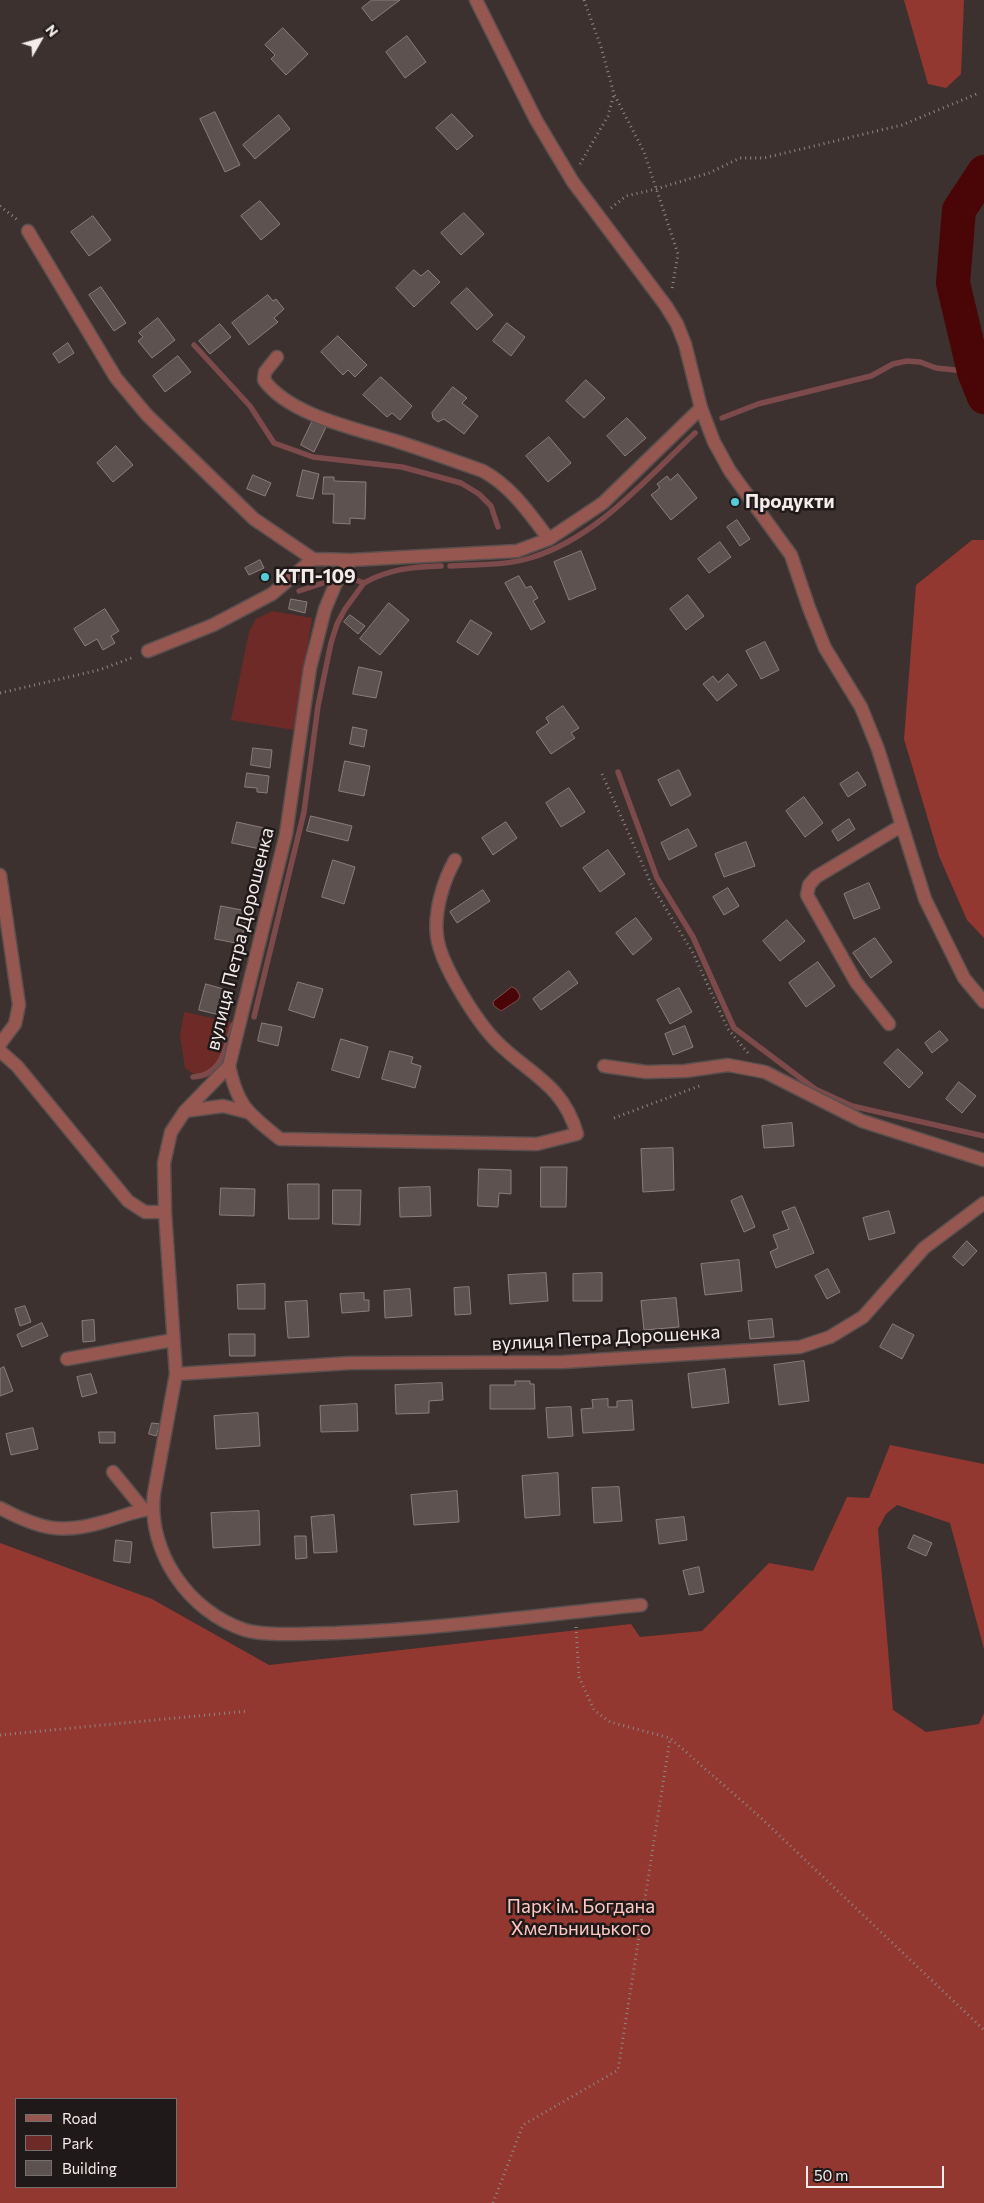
<!DOCTYPE html>
<html>
<head>
<meta charset="utf-8">
<style>
  body { margin:0 }
  #map { position:relative; width:984px; height:2203px; overflow:hidden; background:#3c312f; font-family:Commissioner,sans-serif }
  canvas { display:block }
  .legend { position:absolute; left:15px; top:2098px; width:162px; height:90px; box-sizing:border-box; background:#1f1a19; border:1px solid #746e6d; margin:0; padding:6px 9px; list-style:none; font-size:15px; color:#f4eceb }
  .legend li { display:flex; align-items:center; gap:10px; height:25px }
  .legend b { width:25px; border:1px solid #746e6d }
  .north { position:absolute; left:15px; top:15px; width:50px; height:50px; -webkit-text-stroke:4px #1f1a19; paint-order:stroke; rotate:52deg; font-size:14px; font-weight:700; line-height:20px; text-align:center; color:#f4eceb }
  .north::after { content:''; display:block; margin:auto; width:18px; height:22px; background:#f4eceb; clip-path:polygon(50% 0,100% 100%,50% 72%,0 100%) }
  .scale { position:absolute; left:806px; top:2166px; width:138px; height:22px; box-sizing:border-box; border:2px solid #f4eceb; border-top:0; padding-left:6px; font-size:15px; line-height:18px; white-space:nowrap; color:#f4eceb; -webkit-text-stroke:4px #1f1a19; paint-order:stroke }
</style>
</head>
<body>
<div id="map">
<canvas width="984" height="2203"></canvas>
<ul class="legend">
<li><b style="height:6px;background:#955750"></b>Road</li>
<li><b style="height:14px;background:#6e2a26"></b>Park</li>
<li><b style="height:14px;background:#5e5250"></b>Building</li>
</ul>
<div class="north">N</div>
<div class="scale">50 m</div>
</div>
<script>
const c = document.querySelector('canvas').getContext('2d');
c.lineJoin = 'round';
function fill(path, color) { c.fillStyle = color; c.fill(path, 'evenodd'); }
function stroke(path, color, width, dash) { c.strokeStyle = color; c.lineWidth = width; c.lineCap = dash ? 'butt' : 'round'; c.setLineDash(dash || []); c.stroke(path); }
function write(font, color, halo, rows, align = 'center') {
  c.font = font + ' Commissioner,sans-serif'; c.lineWidth = 5; c.setLineDash([]); c.textBaseline = 'middle'; c.strokeStyle = halo; c.fillStyle = color; for (const [text, x, y, turn = 0] of rows) {
    c.save(); c.translate(x, y); c.rotate((+turn || 0) * Math.PI / 180); c.textAlign = isNaN(turn) ? turn : align; if (halo) c.strokeText(text, 0, 0); c.fillText(text, 0, 0); c.restore();
  }
}
const green = new Path2D(`
  M272,611L312,618L295,730L231,720L249,632L256,619Z
  M184,1012L232,1022C225,1043 215,1093 185,1068L180,1035Z`);
const forest = new Path2D(`
  M904,0H964L961,74L946,88L928,84Z
  M972,540H984V938L967,920L939,856L904,739L916,585Z
  M890,1445L984,1464V1649L950,1523L897,1505L886,1514L878,1529L893,1710L926,1732L979,1724L984,1713V2203H0V1543L152,1599L269,1665L631,1624L640,1637L702,1631L769,1563L813,1571L847,1497L869,1498ZM16,2099H176V2187H16Z`);
const water = new Path2D(`
  M512,987L516,989L520,996L518,1000L501,1011L494,1006L493,1002Z`);
const stream = new Path2D(`
  M194,345L250,406L274,443L313,457L402,467L461,483L479,494L491,506L498,527
  M722,418L758,404L871,376L893,364L907,361L920,362L936,368L974,372
  M450,566C476,564 505,566 530,558C597,538 645,480 695,433
  M350,578L364,583C388,569 413,567 441,566
  M299,591L323,583
  M618,772L657,878L693,937L734,1028L815,1089L852,1106L984,1136
  M254,1017L304,812L318,706L331,643L337,624L345,609L364,583
  M193,1077C223,1075 225,1048 233,1025`);
const river = new Path2D(`
  M984,172L959,210L953,283L974,372L984,397`);
const building = new Path2D(`
  M372,0H400L372,21L362,8Z
  M283,28L308,54L286,75L271,59L275,55L265,45Z
  M407,36L426,62L405,78L386,52Z
  M215,112L240,165L225,172L200,119Z
  M452,114L473,136L457,150L436,128Z
  M279,115L290,129L255,159L243,145Z
  M260,201L280,224L261,240L241,216Z
  M464,213L484,234L461,255L441,233Z
  M93,216L111,240L89,256L71,232Z
  M414,270L421,276L428,270L440,282L414,307L396,288Z
  M101,287L126,323L114,331L89,295Z
  M467,288L493,315L477,330L451,303Z
  M268,295L273,301L276,299L284,309L274,318L278,322L249,345L232,323Z
  M158,318L175,340L152,358L138,341L143,337L139,333Z
  M507,323L525,337L511,356L493,341Z
  M220,324L231,337L210,354L199,341Z
  M338,336L367,365L355,377L348,370L343,375L321,352Z
  M68,343L74,353L59,363L53,354Z
  M178,356L191,372L165,392L153,376Z
  M381,377L412,406L400,420L392,413L387,417L363,395Z
  M586,380L605,398L584,418L566,401Z
  M453,387L467,398L462,403L478,416L464,434L444,419L438,422L433,418L432,413Z
  M627,418L646,438L625,456L607,436Z
  M313,420L326,427L314,452L301,445Z
  M549,437L571,463L548,482L526,456Z
  M116,446L133,465L113,482L97,463Z
  M303,470L319,474L313,499L297,496Z
  M678,474L697,498L671,520L651,495L660,488L657,484L667,476L670,480Z
  M253,475L271,483L265,496L247,489Z
  M324,477H334V481L366,482L365,519L350,518V524L333,523L334,494H323Z
  M737,520L750,539L740,546L727,527Z
  M720,542L731,557L709,573L698,559Z
  M581,551L596,589L569,600L554,562Z
  M260,560L264,568L249,575L245,568Z
  M519,576L526,588L531,586L538,598L533,601L545,622L531,630L505,583Z
  M688,595L704,616L686,630L670,609Z
  M291,599L307,602L305,613L289,609Z
  M389,603L409,620L380,655L360,639Z
  M105,609L119,631L111,636L115,643L103,650L97,639L85,646L74,629Z
  M350,615L365,626L358,634L344,622Z
  M471,620L492,633L478,655L457,642Z
  M765,642L779,670L761,679L746,651Z
  M359,667L382,672L376,698L353,694Z
  M728,674L737,685L717,701L703,684L713,676L718,682Z
  M563,706L579,728L571,733L575,738L551,754L536,732L549,723L546,718Z
  M353,727L367,730L364,747L350,744Z
  M253,748L272,750L270,768L251,765Z
  M345,761L370,766L364,796L339,791Z
  M679,770L691,795L671,806L658,780Z
  M858,772L866,785L848,797L840,784Z
  M247,773L269,776L267,793L257,792V788L245,787Z
  M569,788L585,812L561,827L546,803Z
  M804,797L823,823L805,837L786,811Z
  M311,816L352,826L348,841L307,831Z
  M849,819L855,829L838,841L832,831Z
  M237,822L264,828L260,849L232,843Z
  M506,822L517,838L493,855L482,838Z
  M688,829L697,846L669,860L661,843Z
  M746,842L755,866L724,877L715,854Z
  M608,850L625,874L600,892L583,868Z
  M333,860L355,867L344,904L322,897Z
  M869,883L880,908L854,919L844,894Z
  M728,888L739,906L724,915L713,897Z
  M483,890L490,901L457,923L450,912Z
  M221,906L247,911L241,944L215,939Z
  M636,918L652,939L633,955L616,933Z
  M787,920L805,941L780,961L763,941Z
  M875,938L892,962L871,978L853,953Z
  M818,962L835,986L806,1007L789,983Z
  M569,971L578,983L541,1010L533,999Z
  M298,982L323,989L314,1018L289,1010Z
  M206,984L230,991L224,1016L199,1010Z
  M679,988L692,1012L670,1024L657,1000Z
  M262,1023L282,1027L278,1046L258,1041Z
  M685,1026L693,1047L673,1055L665,1034Z
  M940,1031L948,1040L932,1053L925,1043Z
  M341,1039L368,1047L359,1078L332,1070Z
  M898,1049L923,1073L909,1088L884,1063Z
  M390,1051L413,1057L411,1063L421,1066L415,1088L382,1079Z
  M959,1082L976,1096L962,1113L946,1099Z
  M792,1123L794,1146L764,1148L762,1126Z
  M673,1148L674,1190L643,1192L641,1149Z
  M541,1167H567L566,1207H541Z
  M479,1169L511,1170V1194L499,1193L498,1207L478,1206Z
  M288,1184H319V1219H289Z
  M430,1187L431,1216L400,1217L399,1188Z
  M221,1188L255,1189L254,1216L220,1215Z
  M333,1190H361L360,1225L333,1224Z
  M742,1196L755,1227L744,1232L731,1201Z
  M795,1207L814,1253L776,1268L770,1252L778,1248L773,1235L789,1229L782,1212Z
  M889,1211L895,1233L869,1240L863,1218Z
  M967,1241L977,1251L963,1266L953,1257Z
  M739,1260L742,1291L705,1295L701,1264Z
  M828,1269L840,1292L827,1299L815,1276Z
  M546,1273L548,1301L510,1304L508,1275Z
  M602,1273V1301H573V1274Z
  M265,1284V1309H238L237,1285Z
  M469,1287L471,1314L455,1315L454,1288Z
  M410,1289L412,1316L385,1318L384,1291Z
  M364,1293V1300H369V1311L342,1313L340,1294Z
  M676,1298L679,1327L644,1330L641,1301Z
  M307,1301L309,1337L288,1338L285,1302Z
  M25,1306L31,1322L20,1326L15,1309Z
  M772,1319L774,1337L750,1339L748,1321Z
  M94,1320L95,1341L83,1342L82,1321Z
  M42,1323L48,1336L22,1347L17,1335Z
  M893,1324L914,1335L902,1359L880,1347Z
  M229,1334H255V1356H230Z
  M804,1361L809,1401L779,1405L774,1365Z
  M4,1367L13,1391L0,1396V1369Z
  M725,1369L729,1403L692,1408L688,1374Z
  M91,1374L97,1393L82,1397L77,1377Z
  M515,1381H530V1384H534L535,1409H490V1385H515Z
  M442,1383L443,1400L429,1401V1413L396,1414L395,1385Z
  M608,1399V1407H617V1401L632,1400L634,1430L583,1433L581,1409L593,1408L592,1400Z
  M357,1404L358,1431L321,1432L320,1406Z
  M571,1407L573,1436L548,1438L546,1408Z
  M258,1413L260,1446L216,1449L214,1416Z
  M152,1423L160,1424L156,1436L149,1434Z
  M33,1428L38,1449L11,1455L6,1434Z
  M99,1432H115V1443H100Z
  M558,1473L560,1515L525,1518L522,1476Z
  M619,1487L622,1521L594,1523L592,1488Z
  M457,1491L459,1522L414,1525L411,1495Z
  M259,1511L260,1545L213,1548L211,1513Z
  M334,1515L337,1552L314,1553L311,1517Z
  M684,1517L687,1540L659,1544L656,1520Z
  M914,1535L932,1543L926,1556L908,1548Z
  M295,1536H306L307,1558L296,1559Z
  M116,1540L132,1542L130,1563L114,1561Z
  M699,1567L704,1592L689,1595L683,1571Z`);
const path = new Path2D(`
  M584,0L601,47L614,94L644,152L678,254L672,289
  M580,164L608,116L614,94
  M0,206L19,221
  M611,208L626,196L656,189L709,173L740,158H764L902,125L979,93
  M0,693L99,670L134,657
  M602,774L653,888L693,953L728,1029L748,1053
  M614,1118L702,1085
  M576,1627L579,1677L594,1710L610,1722L670,1738L760,1817L984,2030
  M0,1735L248,1711
  M493,2203L523,2125L618,2070L670,1739`);
const minor = new Path2D(`
  M476,0L536,120L573,182L666,306L677,324L685,344L701,408L714,442L730,471L791,555L809,608L825,648L861,707L878,749L925,899L964,978L984,1002
  M28,231L116,378L147,415L254,519L313,559L351,560L517,551L549,539L603,503L701,408
  M277,357L265,372L264,380C290,416 358,429 399,442C427,451 455,461 483,471C512,487 529,513 549,539
  M351,560L336,583L325,609L310,668L286,834L229,1066L185,1111L171,1132L164,1163L165,1212L176,1374L154,1493C147,1552 189,1612 245,1630C270,1637 310,1633 336,1633C438,1629 540,1615 641,1605
  M148,651L213,625L272,594L313,559
  M0,875L19,1005L15,1024L0,1044
  M889,1024L856,982L807,895L809,885L816,877L901,826
  M0,1051L17,1066L128,1201L145,1212H165
  M229,1066C238,1107 248,1113 280,1139L537,1144L577,1134C563,1084 530,1075 497,1042C477,1022 440,964 437,936C434,912 443,881 455,860
  M604,1066L646,1072L685,1071L728,1065L765,1072L862,1121L984,1160
  M185,1111L223,1106L247,1112
  M67,1359L173,1340
  M176,1374L350,1363L563,1362L800,1347L830,1337L863,1317L924,1248L984,1203
  M113,1472L144,1510
  M0,1508C38,1528 60,1535 103,1522C119,1518 135,1510 152,1509`);
const markers = [
  [735,502,5,"#53cbda"],
  [265,577,5,"#53cbda"]
];
const poiNames = [
  ["Продукти",745,502],
  ["КТП-109",275,577]
];
const streetNames = [
  ["вулиця Петра Дорошенка",240,939,-76],
  ["вулиця Петра Дорошенка",606,1338,-3]
];
const parkNames = [
  ["Парк ім. Богдана",581,1907],
  ["Хмельницького",581,1929]
];
fill(green, '#6e2a26');
fill(forest, '#933731');
fill(water, '#4a0506');
stroke(water, '#7d4a4b', 1);
stroke(stream, '#7d4a4b', 5.5);
stroke(river, '#4a0506', 34);
fill(building, '#5e5250');
stroke(building, '#8b7d7b', 1);
stroke(minor, '#594f4d', 15);
stroke(path, '#908684', 3, [1, 4]);
stroke(minor, '#955750', 12);
for (const [x, y, r, color] of markers) { const dot = new Path2D(); dot.arc(x, y, r, 0, 2 * Math.PI); c.fillStyle = color; c.fill(dot); stroke(dot, '#1f1a19', 2); }
write('bold 19px', '#f4eceb', '#1f1a19', poiNames, 'left');
write('19px', '#f4eceb', '#1f1a19', streetNames);
write('19px', '#fec8c2', '#1f1a19', parkNames);
</script>
</body>
</html>
